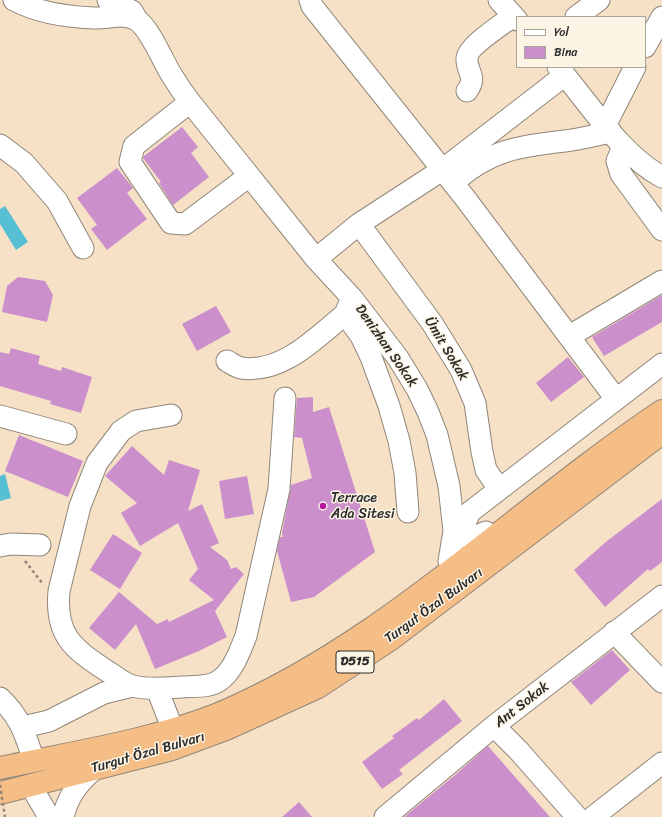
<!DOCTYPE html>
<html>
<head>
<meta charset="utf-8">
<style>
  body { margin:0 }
  #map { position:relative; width:662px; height:817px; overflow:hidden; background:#f6e1c7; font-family:Sriracha,sans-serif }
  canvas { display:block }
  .legend { position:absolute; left:516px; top:16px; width:130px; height:52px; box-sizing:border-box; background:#fcf5e5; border:1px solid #a8a49b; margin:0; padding:5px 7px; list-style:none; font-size:12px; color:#2b2b2b }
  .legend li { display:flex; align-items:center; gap:8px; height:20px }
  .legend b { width:20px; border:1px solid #a8a49b }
</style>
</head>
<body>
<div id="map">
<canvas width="662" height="817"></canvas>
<ul class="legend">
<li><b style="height:5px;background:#fff"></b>Yol</li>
<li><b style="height:11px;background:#cb8fcc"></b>Bina</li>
</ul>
</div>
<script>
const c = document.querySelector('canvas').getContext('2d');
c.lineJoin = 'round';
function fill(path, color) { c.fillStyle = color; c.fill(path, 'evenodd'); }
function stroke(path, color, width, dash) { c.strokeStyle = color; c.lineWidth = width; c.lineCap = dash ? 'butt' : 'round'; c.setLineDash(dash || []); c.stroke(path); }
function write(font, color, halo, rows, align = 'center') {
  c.font = font + ' Sriracha,sans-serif'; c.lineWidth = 3; c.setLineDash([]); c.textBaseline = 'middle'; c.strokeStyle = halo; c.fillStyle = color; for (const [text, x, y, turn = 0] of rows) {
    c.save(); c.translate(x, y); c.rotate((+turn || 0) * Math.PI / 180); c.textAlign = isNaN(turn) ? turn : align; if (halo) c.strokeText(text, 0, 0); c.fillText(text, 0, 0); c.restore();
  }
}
const water = new Path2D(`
  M5,206L28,242L16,250L0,224V209Z
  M5,474L11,498L0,501V476Z`);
const building = new Path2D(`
  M182,127L198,147L191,153L209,177L173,205L159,183L161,182L143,158L144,156Z
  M117,168L133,188L127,193L147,219L107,250L91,229L97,225L77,198Z
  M18,277L45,281L53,295L47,322L2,312L7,286Z
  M662,295V322L604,356L592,337Z
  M216,306L231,332L197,351L182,324Z
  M11,348L40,356L38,364L61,371L62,367L92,377L81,413L50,404L51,401L0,386V352L9,354Z
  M568,357L584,377L551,402L536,383Z
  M313,397V412L329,407L375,552L314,597L291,602L277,551L280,537H283L282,533L291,485L312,478L302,438L294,437L297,398Z
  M19,435L83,461L68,497L5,471Z
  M132,446L164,475L169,460L200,470L188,511L202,504L219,543L210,547L227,560L231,569L236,567L244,574L215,611L227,637L199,651L155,669L136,624L115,650L89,628L119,592L157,624L168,619L169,622L214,600L189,580L198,569L178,523L140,546L121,513L137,503L105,476Z
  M247,476L254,514L225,519L219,481Z
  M662,499V562L650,571L648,569L605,607L574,570L607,541Z
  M113,534L142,553L120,589L90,570Z
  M612,650L630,670L591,705L571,682Z
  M444,699L462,721L399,770L403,774L382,789L362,762L394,738L392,736L417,718L419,720Z
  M488,746L550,817H404L455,775Z
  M299,802L312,817H282Z`);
const path = new Path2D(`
  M25,561L43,584`);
const minor = new Path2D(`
  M14,0C38,13 68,17 94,18C108,19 124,12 137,20C150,29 163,61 171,74C177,84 183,93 190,102L316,259L352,298L398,358L417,389L428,412L437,435L449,486L454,531L449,561
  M108,0L132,11L136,18
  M310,0L312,6L465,198L616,399
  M499,0L517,20
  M576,17L599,0
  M645,47L662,17
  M558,67C589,103 620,154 662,177
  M467,91C478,76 466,72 467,58C468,46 503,24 513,16
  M190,102L134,146L130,162L171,223L185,224L249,176
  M606,124L635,67
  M0,145L24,163L57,201L83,248
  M623,146L617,161L621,174L662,230
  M453,183C489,150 519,146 565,141C581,139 596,135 611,132
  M359,224L432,323L461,370L475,403L482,452L486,470L499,489
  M316,259L359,224L442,170L565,75
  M352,298L345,314L361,336L371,357L389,406L399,441L405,473L408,512
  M573,334L662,281
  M227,361C231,363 236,367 241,368C282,374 316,338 345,314
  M171,415L136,421L121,431L97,463L80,506L59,591C55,635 72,648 107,671C114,675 124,684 133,686C148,690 166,688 181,687C194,686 210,688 220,680C233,671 240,651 246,636L279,489L285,398
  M0,416L66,434
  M454,531L466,521L470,512L662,364
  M454,531C468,541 471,539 486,532
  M0,546L11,544L40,545
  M614,632L662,682
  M157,689L173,730
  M0,698C21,718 25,734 34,761
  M494,726L519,751L577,817
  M23,727L49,721L104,693L132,686
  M31,786L49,817
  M63,817C68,796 78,783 94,769
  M385,817L494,726L662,596
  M593,817L662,763`);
const highway = new Path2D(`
  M0,768C70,753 150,741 216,715C384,645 513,511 662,411
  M0,793L172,749L226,729L318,687L391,639L662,433`);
const pathBridge = new Path2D(`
  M0,785L5,817`);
const markers = [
  [323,506,4,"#b5179e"]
];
const shields = [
  [355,662,38]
];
const shieldNames = [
  ["D515",355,662]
];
const streetNames = [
  ["Denizhan Sokak",386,346,55],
  ["Ümit Sokak",446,349,59],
  ["Turgut Özal Bulvarı",434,606,-36],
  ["Ant Sokak",522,705,-38],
  ["Turgut Özal Bulvarı",148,753,-16]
];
const poiNames = [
  ["Terrace",331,498],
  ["Ada Sitesi",331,514]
];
fill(water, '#56bfd3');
fill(building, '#cb8fcc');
stroke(minor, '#908679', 23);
stroke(highway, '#908679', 24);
stroke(path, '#908679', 2.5, [3, 3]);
stroke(minor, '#fff', 21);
stroke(highway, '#f6be87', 22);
stroke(pathBridge, '#908679', 2.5, [3, 3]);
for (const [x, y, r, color] of markers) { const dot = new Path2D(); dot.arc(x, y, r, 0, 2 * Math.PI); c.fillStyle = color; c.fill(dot); stroke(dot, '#fcf5e5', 1.5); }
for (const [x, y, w] of shields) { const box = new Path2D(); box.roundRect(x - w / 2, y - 11, w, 22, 3); c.fillStyle = '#fcf5e5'; c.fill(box); stroke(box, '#2b2b2b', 1); }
write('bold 13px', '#2b2b2b', null, shieldNames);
write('14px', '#2b2b2b', '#fcf5e5', streetNames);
write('14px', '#2b2b2b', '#fcf5e5', poiNames, 'left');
</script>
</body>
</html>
